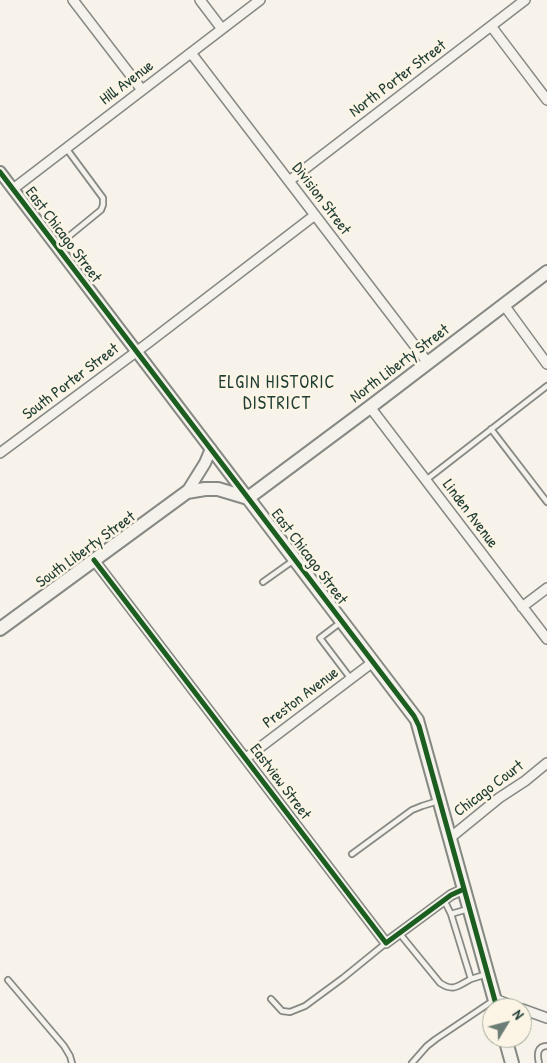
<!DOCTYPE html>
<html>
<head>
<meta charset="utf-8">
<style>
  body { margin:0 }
  #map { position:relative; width:547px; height:1063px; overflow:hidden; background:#f7f3ea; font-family:"Patrick Hand",sans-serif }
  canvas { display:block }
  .north { position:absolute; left:482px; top:998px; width:50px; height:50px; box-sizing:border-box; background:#fcf5e5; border:1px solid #a4ab9e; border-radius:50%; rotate:53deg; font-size:14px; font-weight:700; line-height:20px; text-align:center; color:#1f3d34 }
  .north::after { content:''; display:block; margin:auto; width:18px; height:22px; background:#6b7d74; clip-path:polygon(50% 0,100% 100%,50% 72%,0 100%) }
</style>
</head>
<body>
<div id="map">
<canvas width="547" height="1063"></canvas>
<div class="north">N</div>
</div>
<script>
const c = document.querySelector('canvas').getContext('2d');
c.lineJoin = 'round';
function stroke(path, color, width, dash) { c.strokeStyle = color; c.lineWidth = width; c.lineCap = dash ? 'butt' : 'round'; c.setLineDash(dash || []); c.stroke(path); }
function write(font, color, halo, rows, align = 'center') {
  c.font = font + ' "Patrick Hand",sans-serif'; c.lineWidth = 5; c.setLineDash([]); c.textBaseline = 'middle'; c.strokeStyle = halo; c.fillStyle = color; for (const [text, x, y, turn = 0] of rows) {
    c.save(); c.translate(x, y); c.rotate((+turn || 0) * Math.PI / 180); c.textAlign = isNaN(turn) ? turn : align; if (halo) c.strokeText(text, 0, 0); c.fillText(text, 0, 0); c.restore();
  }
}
const service = new Path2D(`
  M57,246L101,210L103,205V198L66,148
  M491,429L547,502
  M426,480L547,386
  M263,582L294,560
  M341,622L320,638L351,679
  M352,854L412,810L422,806L438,801
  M444,900L451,914
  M468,909L451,914L471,979L487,974
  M400,934L440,983C454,992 457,986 471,979
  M8,980L64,1046L70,1056L72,1063
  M271,999L282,1011L290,1012L305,1006L343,978L386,943
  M412,1063L427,1046L436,1039L494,1000
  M539,1063C537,1055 537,1046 547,1046`);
const minor = new Path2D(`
  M73,0L142,90
  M200,0L222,29
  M491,26L547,100
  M191,53L428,363
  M289,181L525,0
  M13,189L260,0
  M504,305L547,364
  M370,407L547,639
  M0,453L148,343L315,215
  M94,560L386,943L451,895L464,889
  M522,607L547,588
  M246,758L373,662
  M450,838L499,798L525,781L547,763
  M495,999L518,1008
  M522,1009L547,1018`);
const tertiary = new Path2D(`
  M0,172L248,498
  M187,492L205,463L211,449`);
const secondary = new Path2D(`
  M248,498L417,720L497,1008
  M248,498L370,407L547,272
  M0,629L187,492L205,489H218L248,498
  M505,1038L512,1063`);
const cycleway = new Path2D(`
  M0,172L414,716L419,726L497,1008
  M94,560L386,943L451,895L464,889`);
const streetNames = [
  ["North Porter Street",398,79,-37],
  ["Hill Avenue",127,83,-37],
  ["Division Street",321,199,53],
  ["East Chicago Street",63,235,53],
  ["North Liberty Street",400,364,-37],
  ["South Porter Street",71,382,-37],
  ["Linden Avenue",470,514,53],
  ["South Liberty Street",86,550,-36],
  ["East Chicago Street",309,557,53],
  ["Preston Avenue",301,698,-37],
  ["Eastview Street",280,782,53],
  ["Chicago Court",489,789,-37]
];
const neighbourhoodNames = [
  ["ELGIN HISTORIC",277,383],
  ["DISTRICT",277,404]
];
stroke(service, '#868984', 8);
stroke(minor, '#868984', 12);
stroke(tertiary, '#868984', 14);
stroke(secondary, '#868984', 16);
stroke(service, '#f5f2ec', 4.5);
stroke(minor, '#f5f2ec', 9);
stroke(tertiary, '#f5f2ec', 10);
stroke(secondary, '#f5f2ec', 12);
stroke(cycleway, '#1b5e20', 5);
write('16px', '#1f3d34', '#fcf5e5', streetNames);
c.letterSpacing = '1px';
write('18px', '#1f3d34', '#fcf5e5', neighbourhoodNames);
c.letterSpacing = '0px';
</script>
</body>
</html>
